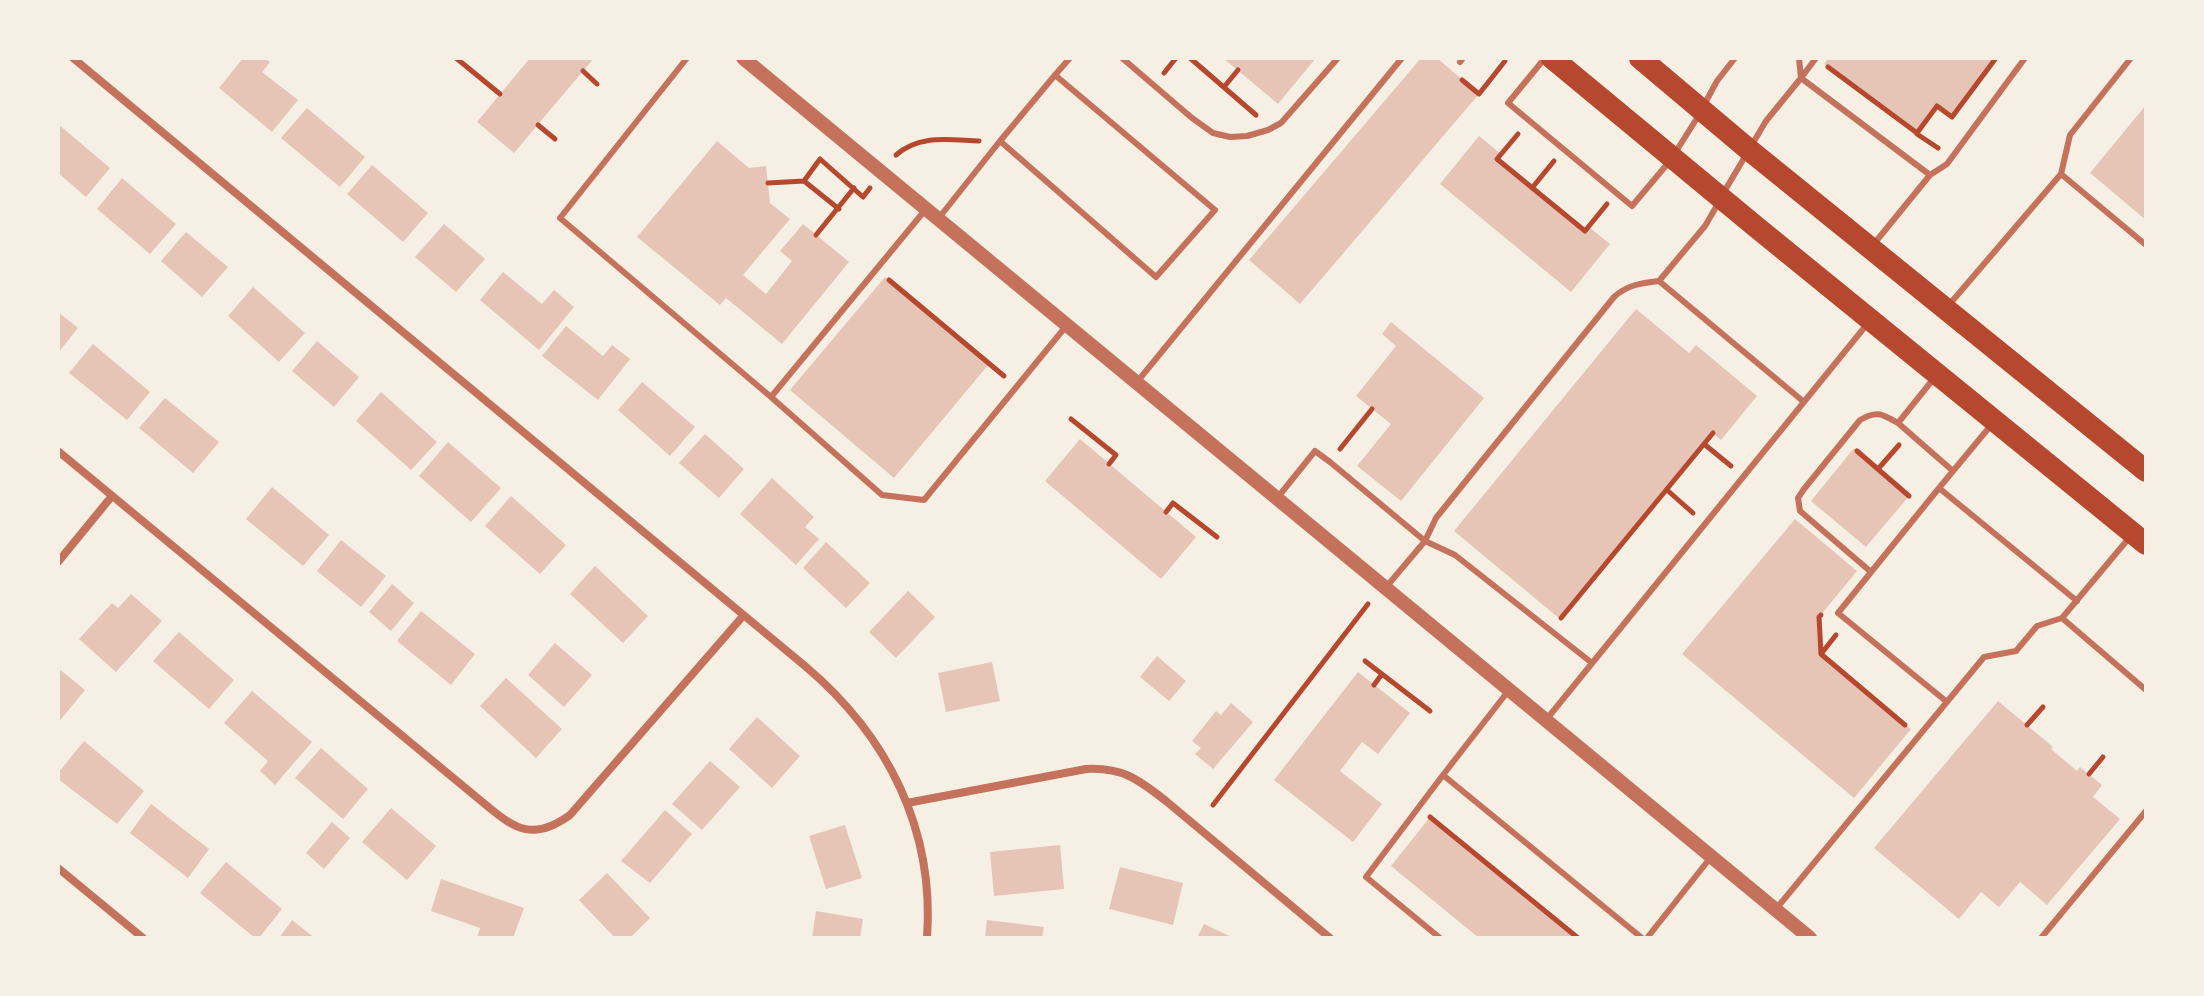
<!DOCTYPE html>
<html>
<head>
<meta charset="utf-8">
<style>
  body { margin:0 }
  #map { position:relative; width:2204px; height:996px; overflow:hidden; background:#f6efe4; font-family:Rubik,sans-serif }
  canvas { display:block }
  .frame { position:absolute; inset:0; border:60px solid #f6efe4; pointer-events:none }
</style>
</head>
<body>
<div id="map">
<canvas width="2204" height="996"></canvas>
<div class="frame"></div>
</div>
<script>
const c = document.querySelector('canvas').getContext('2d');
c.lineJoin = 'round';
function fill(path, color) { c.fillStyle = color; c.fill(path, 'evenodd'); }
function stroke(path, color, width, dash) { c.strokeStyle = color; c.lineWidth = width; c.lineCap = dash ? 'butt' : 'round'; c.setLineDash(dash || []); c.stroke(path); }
const building = new Path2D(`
  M243,58H264L270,62L262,72L298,100L272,132L219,88Z
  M530,58H594L514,153L477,122Z
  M1223,58H1316L1278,104Z
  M1421,58H1437L1479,94L1300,304L1249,260Z
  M1829,58H1996L1952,117L1937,106L1917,133L1824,64Z
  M2146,105V220L2090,173Z
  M307,108L365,157L340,187L281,138Z
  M58,124L110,168L86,197L58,173Z
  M1479,136L1501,154L1497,159L1585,231L1589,227L1610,244L1571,292L1440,184Z
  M717,141L749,168L766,166L770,203L790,219L743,275L766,294L792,261L780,251L803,224L849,262L782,344L726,298L720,305L637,237Z
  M372,165L428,213L403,242L347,194Z
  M122,178L176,224L150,254L97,209Z
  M444,224L485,259L456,292L415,257Z
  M186,232L228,267L202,297L161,261Z
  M503,272L542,304L554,290L574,307L539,350L480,300Z
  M885,277L989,364L894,478L790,390Z
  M253,287L305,333L279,362L228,316Z
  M1636,309L1689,353L1696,345L1757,396L1721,440L1713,433L1560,619L1454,531Z
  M58,312L78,328L58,353Z
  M1391,322L1484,398L1401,501L1357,466L1391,424L1356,396L1396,346L1382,334Z
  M566,326L603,356L612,345L630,359L598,400L542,356Z
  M317,341L359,377L334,407L292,371Z
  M93,344L150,392L127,420L69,373Z
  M642,382L695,427L670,456L618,410Z
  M381,392L437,442L411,470L356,421Z
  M165,398L219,442L193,473L139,428Z
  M705,434L744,469L719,498L679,463Z
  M1080,439L1196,537L1161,579L1045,481Z
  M448,442L501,488L471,522L419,476Z
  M1854,448L1910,495L1866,547L1811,501Z
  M772,478L814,517L805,527L819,539L796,565L740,514Z
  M272,487L329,535L303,566L246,519Z
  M511,496L566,545L540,574L485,526Z
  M1795,519L1857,571L1819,617L1821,654L1911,729L1854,798L1682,654Z
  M341,540L386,576L361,607L317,571Z
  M826,542L870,583L846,608L803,568Z
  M595,566L648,616L623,643L570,594Z
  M392,584L414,603L391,631L369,612Z
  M908,591L935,617L896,658L869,632Z
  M131,594L162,621L116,672L79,639L112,603L118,608Z
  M421,611L475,654L451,685L397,641Z
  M179,632L234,680L209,709L153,661Z
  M555,643L592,675L564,707L528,675Z
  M1157,656L1186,681L1169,701L1140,677Z
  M992,662L1000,701L946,712L938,673Z
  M58,668L85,690L58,723Z
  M1358,672L1410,713L1378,754L1362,742L1340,771L1382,804L1353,842L1274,780Z
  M506,678L562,729L536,758L480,706Z
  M252,691L312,742L275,785L260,771L268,761L224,723Z
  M1998,701L2053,747L2051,749L2077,771L2080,767L2102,785L2093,797L2120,819L2047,905L2020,882L1999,907L1981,892L1959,919L1874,848Z
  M1231,703L1253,722L1213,769L1195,754L1201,748L1192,741L1216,711L1221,715Z
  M757,717L800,756L772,788L729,749Z
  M84,741L144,791L117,824L58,779V773Z
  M321,748L368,789L343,819L295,778Z
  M710,761L740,787L702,830L672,804Z
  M151,804L209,849L188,878L130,833Z
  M391,808L436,846L407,880L362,842Z
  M665,810L692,834L650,883L621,861Z
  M1430,817L1578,938H1479L1391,866Z
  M332,822L350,838L324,869L306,853Z
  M845,825L862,878L826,889L809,836Z
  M1060,845L1064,889L994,896L990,852Z
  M226,862L282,909L259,938H255L200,893Z
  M1120,867L1183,883L1173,925L1109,909Z
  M607,873L650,918L630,938H615L579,900Z
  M441,879L524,908L513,938H477L480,928L431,911Z
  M816,911L863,919L860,938H812Z
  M292,920L315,938H279Z
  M987,920L1044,927L1042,938H985Z
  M1204,924L1234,938H1197Z`);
const path = new Path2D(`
  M456,58L500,94
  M1190,58L1256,115
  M1828,67L1917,133L1937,106L1952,117L1996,58
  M583,71L597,84
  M1164,73L1176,58
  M1462,80L1479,94L1505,61
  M1224,87L1238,70
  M538,125L555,139
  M1518,134L1497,159L1585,231L1607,204
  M1917,134L1938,148
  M896,155C920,134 949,140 979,141
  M768,183L804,181
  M1532,188L1554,161
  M839,209L804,181L820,159L863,197L870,188
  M816,235L854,188
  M889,280L1004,376
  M1071,419L1116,455L1109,464
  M1704,444L1731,466
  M1340,449L1372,409
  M1857,451L1909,496
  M1878,469L1899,445
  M1667,490L1693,513
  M1166,512L1173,503L1217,537
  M1821,615L1819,617L1821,654L1905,725
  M1561,618L1713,433
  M1821,654L1836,635
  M1365,661L1430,711
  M1374,685L1382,674
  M2027,725L2043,707
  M2089,774L2103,757
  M1213,805L1368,604
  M1430,817L1578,938`);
const service = new Path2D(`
  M687,58L560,218L771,397
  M1122,58L1192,118L1213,133L1230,137L1247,136L1268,130L1281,123L1338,58
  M1545,58L1508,103L1632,206L1669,162
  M1799,58L1801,78
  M1460,62L1463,58
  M1801,78L1816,58
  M1704,105L1717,81L1735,58
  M1000,141L1055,75
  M1675,153L1699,115
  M2061,174L2146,245
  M1930,175L1947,164L2025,58
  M1724,192L1766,121L1801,78L1930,175L1873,245
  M1719,202L1705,226L1659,281L1804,402
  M926,209L771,397L882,495L924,500L1067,325
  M938,219L1000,141L1156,277L1215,210L1055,75L1070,58
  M1948,306L2061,174L2070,135L2131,58
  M1935,377L1898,423L1953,471
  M1137,382L1402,58
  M1992,424L1939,488L2077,601
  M1939,488L1838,613L1947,702
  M1278,497L1315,451L1330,462L1425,541L1387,586
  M1871,572L1800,511L1798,498L1804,489L1860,420C1877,410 1882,414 1898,423
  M2062,618L2129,538
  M1592,663L1455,555L1425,541L1436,518L1614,297C1627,285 1641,283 1659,281
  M1509,690L1443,775L1642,938
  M1546,720L1868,323
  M1776,909L1984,657L2016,651L2037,626L2062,618L2146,690
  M1440,938L1366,877L1443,775
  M1647,938L1711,857
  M2041,938L2146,811`);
const minor = new Path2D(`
  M73,58L805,666C887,735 935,829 927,938
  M58,451L486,805C516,830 534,841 570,815L743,616
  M58,562L112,496
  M907,803L1086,769C1122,767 1138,779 1166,801L1330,938
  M58,868L143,938`);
const tertiary = new Path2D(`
  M743,58L1810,938`);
const trunk = new Path2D(`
  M1552,58L1755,226L2146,544
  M1640,58L1748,149L2146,471`);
fill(building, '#e6c5b7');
stroke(path, '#b5482f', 5);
stroke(service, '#c5725c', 6);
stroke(minor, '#c5725c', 8);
stroke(tertiary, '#c5725c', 14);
stroke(trunk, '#b5482f', 22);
</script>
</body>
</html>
